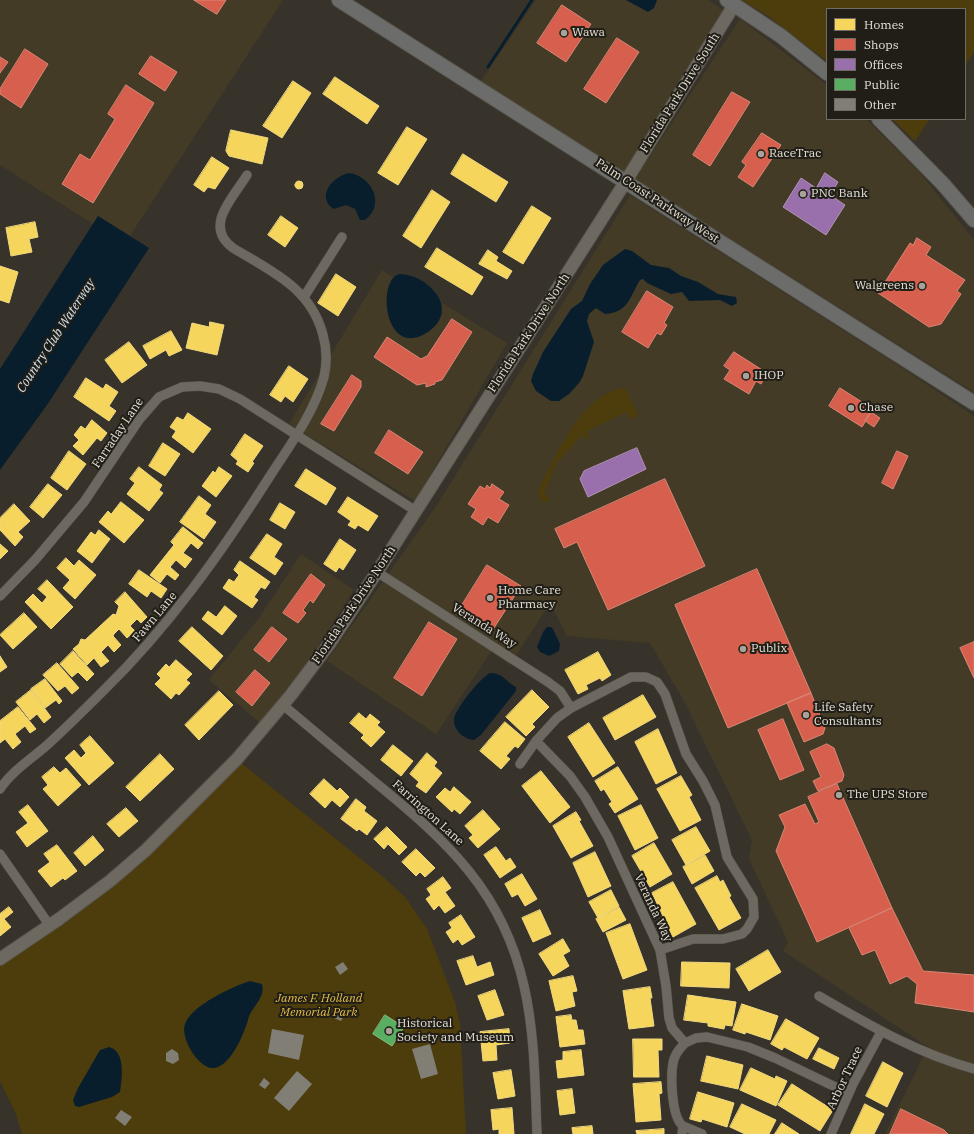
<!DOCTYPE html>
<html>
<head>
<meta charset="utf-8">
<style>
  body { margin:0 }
  #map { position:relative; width:974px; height:1134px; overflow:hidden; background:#37332a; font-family:"IBM Plex Serif",serif }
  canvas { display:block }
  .legend { position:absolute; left:826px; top:8px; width:140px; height:112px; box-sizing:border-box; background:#201e16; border:1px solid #6e6c63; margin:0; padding:5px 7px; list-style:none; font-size:12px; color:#e4e0d6 }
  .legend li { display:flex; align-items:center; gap:8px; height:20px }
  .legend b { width:20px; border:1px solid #6e6c63 }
</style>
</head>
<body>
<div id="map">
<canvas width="974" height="1134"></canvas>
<ul class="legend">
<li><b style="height:11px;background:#f6d55c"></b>Homes</li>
<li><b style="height:11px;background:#d6604d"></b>Shops</li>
<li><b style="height:11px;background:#9970ab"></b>Offices</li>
<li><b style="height:11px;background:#5aae61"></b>Public</li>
<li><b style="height:11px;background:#817e76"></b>Other</li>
</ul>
</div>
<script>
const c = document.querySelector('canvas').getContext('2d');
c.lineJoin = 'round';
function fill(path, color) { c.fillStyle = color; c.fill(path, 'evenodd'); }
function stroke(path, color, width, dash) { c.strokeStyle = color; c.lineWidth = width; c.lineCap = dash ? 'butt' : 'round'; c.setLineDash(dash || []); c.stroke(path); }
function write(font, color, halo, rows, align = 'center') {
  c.font = font + ' "IBM Plex Serif",serif'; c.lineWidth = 4; c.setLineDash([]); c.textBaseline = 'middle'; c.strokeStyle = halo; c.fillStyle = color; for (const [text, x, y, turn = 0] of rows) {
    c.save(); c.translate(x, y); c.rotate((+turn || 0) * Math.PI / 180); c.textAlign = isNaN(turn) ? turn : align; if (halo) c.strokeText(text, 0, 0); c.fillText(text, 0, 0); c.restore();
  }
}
const built = new Path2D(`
  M0,0H283L130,236L98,216L93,224L0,165Z
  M536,0H708L723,10L624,173L481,81Z
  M740,19L827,85V119H866L921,174L974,240V392L635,179Z
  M630,195L896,364L974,416V1134H885L928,1047L783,951L788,942L749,859L752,840L684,701L650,643L567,636L550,603L510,665L491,652L436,734L327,661L437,505Z
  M382,270L393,277L389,286L387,305L392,324L442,313V303L507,343L415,501L289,424Z
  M301,554L354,590L308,662L260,723L209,680L259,618Z`);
const green = new Path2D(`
  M742,0H974V52L965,66V9H827V61L768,16Z
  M892,119H930L915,141Z
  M622,388L627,390L638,415L633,419H630L626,412L587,431L589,440L581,436L556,464L544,494L549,497L550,499L544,503L539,497V490C555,456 581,396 622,388Z
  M241,763L382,876L405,897L427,929L455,1002L460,1025L466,1134H22L16,1114L0,1081V962L111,883L183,822Z`);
const water = new Path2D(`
  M626,0H657L654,8L648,12Z
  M349,173C372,176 386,205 365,220H360L355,209L346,205L334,209C315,197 333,176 349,173Z
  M98,216L149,248L47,405L0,470V369Z
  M625,249L632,251L651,265L669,268L681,276L698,282L718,294L736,297L737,303L732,306L720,300L689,301L682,292L671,294L647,283L643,279L640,280C629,298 629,312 605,314L596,308L589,314L587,321L594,342L583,376L579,383L569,394L559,401H551L536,391L531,381L533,374L543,352L571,309L582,301L590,284L603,265Z
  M400,274C429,275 461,310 428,332C384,361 376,278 400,274Z
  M547,627H551L553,629L560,644L559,651L549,656L540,652L537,647L543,632Z
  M490,673C503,673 506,682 516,687V691L481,735L474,740C463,739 453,730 454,718C458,706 479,679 490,673Z
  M250,981L262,984C266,998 251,1007 248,1020C244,1033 230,1070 211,1068C197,1066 180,1037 185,1024C192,1005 232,987 250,981Z
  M109,1047C126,1051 122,1079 120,1092L112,1097L79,1107L75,1106L73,1100L78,1088L100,1050Z`);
const homes = new Path2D(`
  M335,77L379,106L367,124L323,94Z
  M293,81L311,93L282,138L263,126Z
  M407,127L427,139L398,185L378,173Z
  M231,130L268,138L262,164L229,156L226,151Z
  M463,154L508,182L496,202L451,174Z
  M212,157L229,168L215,189L208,187L204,192L194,185Z
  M295 185a4 4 0 1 1 8 0a4 4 0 1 1-8 0Z
  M432,190L450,202L421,248L403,236Z
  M532,206L551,218L523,264L503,252Z
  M281,216L298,228L285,247L268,235Z
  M35,222L38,237L29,239L32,252L11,256L6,228Z
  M437,248L483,277L472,295L425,267Z
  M488,250L498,257L496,261L512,271L507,279L479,264Z
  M0,266L18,272L9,303L0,300Z
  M336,274L356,287L338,316L318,303Z
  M210,322L224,325L217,355L186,348L192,323L209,327Z
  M171,331L182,350L169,356L166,350L150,359L143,346Z
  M129,342L147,365L122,383L105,360Z
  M289,366L308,379L293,402L285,396L281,402L270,395Z
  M86,378L103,389L106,384L118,392L109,406L116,411L109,421L74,397Z
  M188,413L211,429L193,453L172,437L176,431L170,427L177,417L183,420Z
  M92,420L107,433L101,441L97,438L83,455L73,446L79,440L74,435L81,426L85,429Z
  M245,434L263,446L252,462L254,463L248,472L236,464L238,461L231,455Z
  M163,443L180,454L165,476L149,466Z
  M69,451L86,464L67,490L51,478Z
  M139,467L162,485L159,490L163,493L149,511L127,494L135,483L130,479Z
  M219,467L232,476L216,497L202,486L213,471L215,473Z
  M306,469L336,488L326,505L295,486Z
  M48,484L62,495L43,518L30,507Z
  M199,496L211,505L205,514L216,522L204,539L180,522Z
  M348,497L378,516L368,531L358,525L355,529L348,525L351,521L338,512Z
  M121,502L144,520L124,543L99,522L108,511L111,514Z
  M280,503L295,512L285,529L270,520Z
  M14,504L30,521L18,532L23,537L15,546L0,530V518Z
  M183,527L203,543L198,549L191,543L183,553L192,559L185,568L176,560L170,567L179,575L175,580L167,574L160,583L150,575L174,545L171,542Z
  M99,530L110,539L92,563L77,551L91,532L95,535Z
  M267,534L282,544L274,557L283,563L275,575L250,558Z
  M340,539L356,550L343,570L339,567L336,572L324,564Z
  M0,544L8,551L0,559Z
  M66,558L74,566L79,560L96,575L75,599L63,588L70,580L57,568Z
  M240,561L270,582L265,589L261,587L254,597L258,600L252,608L223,588L229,579L234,582L239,575L234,570Z
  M139,570L167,589L161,598L151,591L147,597L129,584Z
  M47,580L73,607L51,629L25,602L33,594L42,603L47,597L38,589Z
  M125,592L147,617L141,623L137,619L130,626L135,631L127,638L119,629L114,634L113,636L121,645L114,652L108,645L101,652L109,661L101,667L94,658L87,665L73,649L79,644L81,639L85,640L113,614L116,615L119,606L115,602Z
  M225,606L237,616L222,635L202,619L208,611L216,617Z
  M24,613L37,627L13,649L0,635Z
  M192,627L223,656L211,670L179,641Z
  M73,651L94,674L87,681L78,672L72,677L60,664Z
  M598,652L611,675L602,681L600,678L586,685L588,689L578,694L565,670Z
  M0,656L7,667L0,672Z
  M176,660L192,674L186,680L190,683L179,695L176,693L171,699L155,684L161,678L157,674L166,664L169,667Z
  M57,663L79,688L72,694L65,686L58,691L43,675Z
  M45,679L62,701L59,704L56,700L45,708L31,689Z
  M31,690L51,717L44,723L37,714L30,720L16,702Z
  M532,690L549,707L532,724L535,727L526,736L506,717Z
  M219,691L233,705L199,740L185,725Z
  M643,695L656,717L615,740L603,718Z
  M18,707L36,729L30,733L25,726L15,734L21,742L13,749L5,739L0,743V721Z
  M359,713L366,719L370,714L380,722L377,725L385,732L371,747L361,738L364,735L350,723Z
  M505,722L525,739L518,748L515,746L506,756L510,759L501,769L480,751Z
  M589,723L615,763L593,777L568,737Z
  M658,729L677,773L656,784L635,742Z
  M90,736L114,763L89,785L65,758L74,750L81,758L86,753L80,745Z
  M393,745L413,761L401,776L381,760Z
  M427,753L437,762L434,766L442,773L426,793L416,786L419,782L410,774Z
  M160,754L174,769L140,801L126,787Z
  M54,767L60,773L66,768L81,785L58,806L43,789L48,785L42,777Z
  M618,767L638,799L615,813L609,804L612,802L604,789L601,791L595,781Z
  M541,771L570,807L550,823L522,786Z
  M681,776L692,795L689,797L701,820L680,831L657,789Z
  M324,779L337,791L340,788L349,797L340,807L332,800L325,808L310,794Z
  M454,787L471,802L460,814L454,809L452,812L436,797L445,788L450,792Z
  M356,799L366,807L364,811L377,821L367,835L359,829L357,831L341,819Z
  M28,805L48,831L27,847L16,832L28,823L19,812Z
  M641,805L658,838L635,850L618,816Z
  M126,808L138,821L119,837L107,824Z
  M483,810L500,829L478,848L469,838L473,835L465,826Z
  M576,812L581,820L579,821L593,846L571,858L553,826Z
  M387,827L407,847L399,855L388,844L384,849L374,839Z
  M696,827L710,851L686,865L672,840Z
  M93,836L104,850L85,866L74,853Z
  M654,843L672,874L650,887L632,856Z
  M57,845L77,871L65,880L63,878L51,887L38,871L50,862L44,854Z
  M496,847L506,861L510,858L516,867L500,878L484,855Z
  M416,849L435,868L425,877L420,872L416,876L402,862Z
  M595,852L611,886L588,897L573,863Z
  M705,855L714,871L692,884L683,867Z
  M522,874L537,899L525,906L518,894L512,897L505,884Z
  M717,876L720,882L723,880L731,896L729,897L741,918L719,930L695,888Z
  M443,877L451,888L445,892L455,906L445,913L439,905L434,910L426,899L431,895L427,889Z
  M673,882L696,924L673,937L652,893Z
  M611,890L619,906L598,918L589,902Z
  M9,907L13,912L4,919L11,927L0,936V914Z
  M619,907L626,920L603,932L596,919Z
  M540,910L551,934L533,942L522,918Z
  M461,915L475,937L462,945L458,939L453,943L446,932L452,928L449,923Z
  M630,924L647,970L623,979L606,933Z
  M563,939L570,951L563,955L569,966L553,976L539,954Z
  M768,950L781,972L749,991L736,969Z
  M473,956L477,967L490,962L494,975L466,985L457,961Z
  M682,962L730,963L729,988L681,986Z
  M573,976L577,991L572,992L575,1006L556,1011L549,981Z
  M650,987L652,998H650L654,1026L629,1029L623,991Z
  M495,990L504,1015L487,1020L478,996Z
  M688,995L736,1002L732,1026L725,1025L724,1029L708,1026V1023L684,1020Z
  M742,1004L778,1016L770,1040L746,1032L745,1034L733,1030Z
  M571,1015L572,1020H576L578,1030H583L585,1044L560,1047L556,1017Z
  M786,1019L819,1038L807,1059L784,1047L782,1050L771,1044Z
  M509,1029L510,1043L496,1045L497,1060L483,1061L480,1032Z
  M633,1039H662V1050H658L659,1077H634Z
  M819,1048L839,1058L834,1069L813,1059Z
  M581,1050L584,1075L558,1078L556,1061L563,1060V1052Z
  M707,1056L743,1065L738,1089L701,1081Z
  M883,1062L903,1073L887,1107L866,1096Z
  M751,1068L775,1079L776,1076L787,1081L776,1106L740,1090Z
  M511,1070L515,1096L498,1099L493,1073Z
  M661,1082L662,1093L659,1094L661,1120L636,1122L633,1084Z
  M792,1084L833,1110L820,1131L778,1105Z
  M572,1089L575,1113L560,1115L557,1091Z
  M698,1092L734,1103L727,1127L702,1119L701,1122L690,1119Z
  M742,1104L776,1120L769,1134H745L730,1127Z
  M865,1104L884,1114L874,1134H851Z
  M512,1108L514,1134H499V1129L493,1130L491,1110Z
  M782,1123L799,1134H775Z
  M592,1126L593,1134H573L572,1128Z
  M664,1129V1134H637L636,1131Z`);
const shops = new Path2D(`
  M194,0H226L217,14Z
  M562,5L591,24L566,62L537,43Z
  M617,38L639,52L606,103L584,89Z
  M25,49L48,64L21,108L0,94V89Z
  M151,56L177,72L165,91L139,74Z
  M0,57L8,62L0,73Z
  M126,85L154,103L93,203L62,184L80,154L90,160L115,119L108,114Z
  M732,92L750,102L710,166L693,155Z
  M762,133L781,145L753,187L738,177L746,165L742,162Z
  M917,238L931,247L926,255L965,280L957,291L961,294L941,324L929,327L878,293L910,243L913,245Z
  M647,291L673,307L664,323L667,325L661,335L657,333L648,348L622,332Z
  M452,319L472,332L442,380L435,382V384L426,387V383L417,385L374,357L387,337L421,359L427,356Z
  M734,352L767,373L761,384L756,381L749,394L724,379L730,370L724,366Z
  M352,375L361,381V387L334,431L321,424Z
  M840,388L873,409L862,427L829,406Z
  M871,412L880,418L874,427L865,421Z
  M389,430L423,452L408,474L375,453Z
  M897,451L908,456L893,489L882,483Z
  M665,479L705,566L608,610L577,542L564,548L555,529Z
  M492,484L504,492L499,499L509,505L498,523L488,517L483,525L471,517L476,509L468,504L480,486L485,489L487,485L490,488Z
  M487,565L521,586L492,631L459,610Z
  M757,569L811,693L728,728L675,605Z
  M311,574L325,585L313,603L310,600L303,610L306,613L298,623L283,613Z
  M429,622L457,639L422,696L394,678Z
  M272,627L287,639L269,662L254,650Z
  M974,642V678L960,648Z
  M255,670L270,683L252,706L236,692Z
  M811,693L825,728L823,734L804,742L787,703Z
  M783,719L804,770L780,780L758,730Z
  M827,744L834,748L844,775L842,781L818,791L813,781L821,777L810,752Z
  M837,784L892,908L817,942L776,851L785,827L779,815L805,804L815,824L819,822L808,797Z
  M892,908L923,971L974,975V1012L915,1003L917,984L907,976L890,984L875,950L862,955L849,928Z
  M901,1109L944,1130L948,1134H890Z`);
const offices = new Path2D(`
  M825,173L838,182L830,195L845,205L826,235L783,207L801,178L816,188Z
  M637,448L646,469L588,497L580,479L584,471Z`);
const public = new Path2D(`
  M385,1015L404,1027L392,1046L373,1034Z`);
const stream = new Path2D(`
  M488,67L532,0`);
const building = new Path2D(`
  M343,962L348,969L340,975L335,967Z
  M338,1011L345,1014L341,1021L334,1018Z
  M272,1029L304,1035L299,1060L268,1053Z
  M430,1044L438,1074L421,1079L412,1049Z
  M172,1049L178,1053L179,1060L173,1064L166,1061V1053Z
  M297,1071L312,1084L289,1111L274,1098Z
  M264,1078L270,1083L265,1089L259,1085Z
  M121,1110L132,1117L125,1126L115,1118Z`);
const street = new Path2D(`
  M304,297L342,237
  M377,572L548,682L560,691L571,708L557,718L536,741L570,776L585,797L608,837L660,950L666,986L669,1018L672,1028L685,1043C680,1048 676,1053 674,1059C670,1073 671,1117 683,1126L682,1134
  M0,596L35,560L84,502L139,420L159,397L182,387L200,386L219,389L240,399L416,511
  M283,705C314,731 345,757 376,783C448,842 503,892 524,986C535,1034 535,1085 537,1134
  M571,708L631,677H646L657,682L665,694L686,754L703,781L715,805L727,857L753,899L754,917L747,929L742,934L723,939H693L660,950
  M520,764L536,741
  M0,789C11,772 31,759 46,746C65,729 84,710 102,692C168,628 221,553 270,476C290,445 314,413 324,377C327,363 327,349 323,335C311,288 271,271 233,248C203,226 233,198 247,175
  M0,854L50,926
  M819,996C869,1025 917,1053 974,1069
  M685,1043L696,1038L707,1037L748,1047L775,1058L848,1093
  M683,1126L702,1134
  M831,1134L853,1084L881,1032`);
const secondary = new Path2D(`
  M0,959L59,919L110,881L146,850L237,759L291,695L330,643L377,572L626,181L734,5`);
const primary = new Path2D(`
  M339,0L974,403
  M727,0L781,36L827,73
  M879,119L943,184L974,220`);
const markers = [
  [564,33,4,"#a7a39a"],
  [761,154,4,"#a7a39a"],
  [803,194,4,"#a7a39a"],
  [922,286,4,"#a7a39a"],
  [746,376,4,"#a7a39a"],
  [851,408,4,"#a7a39a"],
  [490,598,4,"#a7a39a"],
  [743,649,4,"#a7a39a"],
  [806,715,4,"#a7a39a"],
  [839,795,4,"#a7a39a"],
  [389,1031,4,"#a7a39a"]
];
const poiNames = [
  ["Wawa",572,33],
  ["RaceTrac",769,154],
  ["PNC Bank",811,194],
  ["Walgreens",914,286,"right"],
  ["IHOP",754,376],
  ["Chase",859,408],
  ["Home Care",498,591],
  ["Pharmacy",498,605],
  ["Publix",751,649],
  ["Life Safety",814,708],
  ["Consultants",814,722],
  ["The UPS Store",847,795],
  ["Historical",397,1024],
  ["Society and Museum",397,1038]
];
const streetNames = [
  ["Florida Park Drive South",680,93,-58],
  ["Palm Coast Parkway West",657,201,33],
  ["Florida Park Drive North",529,333,-57],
  ["Farraday Lane",118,433,-56],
  ["Florida Park Drive North",354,605,-56],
  ["Fawn Lane",155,617,-50],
  ["Veranda Way",484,626,32],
  ["Farrington Lane",428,813,42],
  ["Veranda Way",653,908,65],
  ["Arbor Trace",845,1078,-65]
];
const parkNames = [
  ["James F. Holland",319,999],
  ["Memorial Park",319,1013]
];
const waterNames = [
  ["Country Club Waterway",56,336,-57]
];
fill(built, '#433b26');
fill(green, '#4d3d0c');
fill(water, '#091e2d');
fill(homes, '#f6d55c');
stroke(homes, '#f1d881', 1);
fill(shops, '#d6604d');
stroke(shops, '#da8676', 1);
fill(offices, '#9970ab');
stroke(offices, '#b092b8', 1);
fill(public, '#5aae61');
stroke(public, '#83bd84', 1);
stroke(stream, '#091e2d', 3);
fill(building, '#817e76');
stroke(street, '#55524a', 10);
stroke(secondary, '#55524a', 14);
stroke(primary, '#55524a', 16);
stroke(street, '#6d6961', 9);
stroke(secondary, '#6d6961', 12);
stroke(primary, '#6c6d6a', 14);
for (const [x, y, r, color] of markers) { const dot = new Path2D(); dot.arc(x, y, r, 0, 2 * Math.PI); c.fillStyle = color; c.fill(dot); stroke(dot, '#201e16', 1.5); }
write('12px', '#e4e0d6', '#201e16', poiNames, 'left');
write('12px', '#e4e0d6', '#201e16', streetNames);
write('italic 12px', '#e5bd45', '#201e16', parkNames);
write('italic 13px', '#d1e4f3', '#201e16', waterNames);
</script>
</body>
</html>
